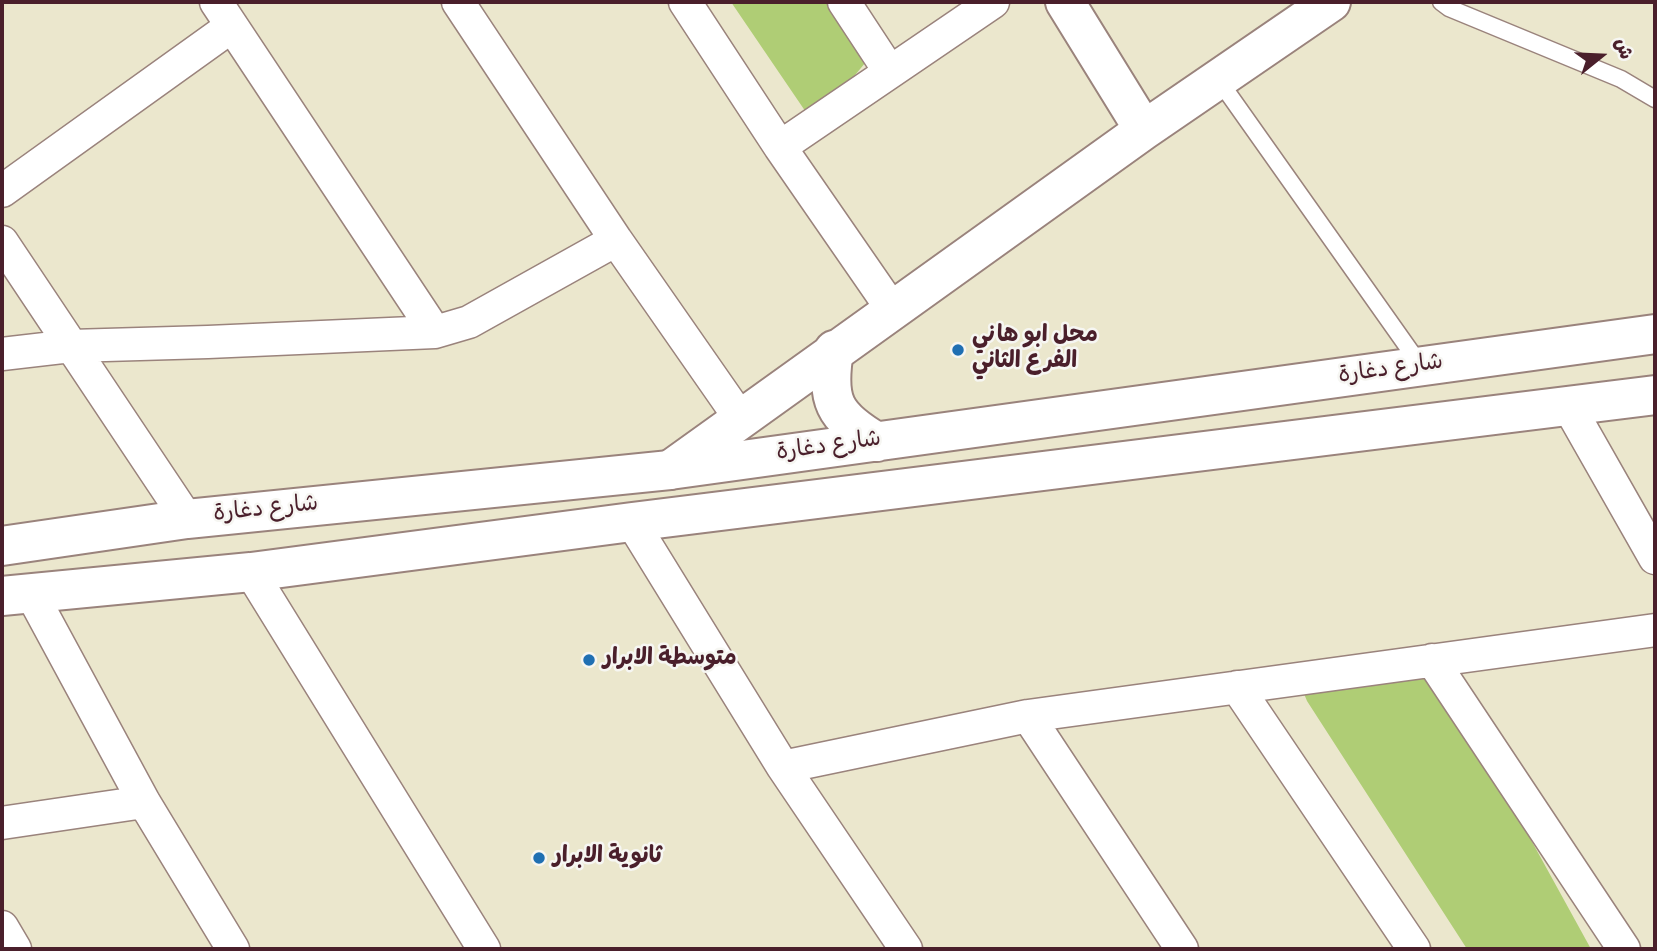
<!DOCTYPE html>
<html>
<head>
<meta charset="utf-8">
<style>
  body { margin:0 }
  #map { position:relative; width:1657px; height:951px; overflow:hidden; background:#ebe7cd; font-family:"Gochi Hand","Playpen Sans Arabic",sans-serif }
  canvas { display:block }
  .frame { position:absolute; inset:0; border:4px solid #4a1f2b; pointer-events:none }
  .north { position:absolute; left:1566px; top:21px; width:70px; height:70px; -webkit-text-stroke:5px #f6f6f2; paint-order:stroke; rotate:72deg; font-size:19px; font-weight:700; line-height:28px; text-align:center; color:#4a1f2b }
  .north::after { content:''; display:block; margin:auto; width:24px; height:32px; background:#4a1f2b; clip-path:polygon(50% 0,100% 100%,50% 72%,0 100%) }
</style>
</head>
<body>
<div id="map">
<canvas width="1657" height="951"></canvas>
<div class="frame"></div>
<div class="north">ش</div>
</div>
<script>
const c = document.querySelector('canvas').getContext('2d');
c.lineJoin = 'round';
function fill(path, color) { c.fillStyle = color; c.fill(path, 'evenodd'); }
function stroke(path, color, width, dash) { c.strokeStyle = color; c.lineWidth = width; c.lineCap = dash ? 'butt' : 'round'; c.setLineDash(dash || []); c.stroke(path); }
function write(font, color, halo, rows, align = 'center') {
  c.font = font + ' "Gochi Hand","Playpen Sans Arabic",sans-serif'; c.lineWidth = 5; c.setLineDash([]); c.textBaseline = 'middle'; c.strokeStyle = halo; c.fillStyle = color; for (const [text, x, y, turn = 0] of rows) {
    c.save(); c.translate(x, y); c.rotate((+turn || 0) * Math.PI / 180); c.textAlign = isNaN(turn) ? turn : align; if (halo) c.strokeText(text, 0, 0); c.fillText(text, 0, 0); c.restore();
  }
}
const green = new Path2D(`
  M731,2H844L876,50L814,124Z
  M1432,660L1591,949H1467L1307,701L1298,679Z`);
const service = new Path2D(`
  M1441,2L1449,8L1621,79L1655,99
  M1218,79L1421,366`);
const minor = new Path2D(`
  M216,2L435,332
  M458,2L616,240L740,418
  M685,2L780,147L892,309
  M844,2L890,72
  M780,147L993,2
  M2,191L232,26
  M2,242L187,519
  M2,354L71,346L208,342L435,332L469,322L616,240
  M1568,405L1655,558
  M632,522L783,767L906,949
  M251,572L484,949
  M31,593L144,802L233,949
  M1432,660L1624,949
  M1237,687L1414,949
  M1028,716L1182,949
  M783,767L1028,716L1655,630
  M2,823L144,802
  M2,927L15,949`);
const tertiary = new Path2D(`
  M1065,2L1144,130
  M670,470L1144,130L1331,2`);
const trunk = new Path2D(`
  M834,350C826,401 833,416 877,442
  M2,546L187,519L670,470L1655,334
  M2,596L251,572L632,522L1655,395`);
const markers = [
  [958,350,7,"#1f6fb2"],
  [589,660,7,"#1f6fb2"],
  [539,858,7,"#1f6fb2"]
];
const poiNames = [
  ["محل ابو هاني",972,337],
  ["الفرع الثاني",972,363],
  ["متوسطة الابرار",603,660],
  ["ثانوية الابرار",553,858]
];
const streetNames = [
  ["شارع دغارة",1391,371,-8],
  ["شارع دغارة",829,448,-8],
  ["شارع دغارة",266,511,-6]
];
fill(green, '#afcd75');
stroke(service, '#9a837c', 19);
stroke(minor, '#9a837c', 35);
stroke(tertiary, '#9a837c', 42);
stroke(trunk, '#9a837c', 42);
stroke(service, '#fff', 16);
stroke(minor, '#fff', 32);
stroke(tertiary, '#fff', 38);
stroke(trunk, '#fff', 38);
for (const [x, y, r, color] of markers) { const dot = new Path2D(); dot.arc(x, y, r, 0, 2 * Math.PI); c.fillStyle = color; c.fill(dot); stroke(dot, '#f6f6f2', 2.5); }
write('bold 23px', '#4a1f2b', '#f6f6f2', poiNames, 'left');
write('23px', '#4a1f2b', '#f6f6f2', streetNames);
</script>
</body>
</html>
